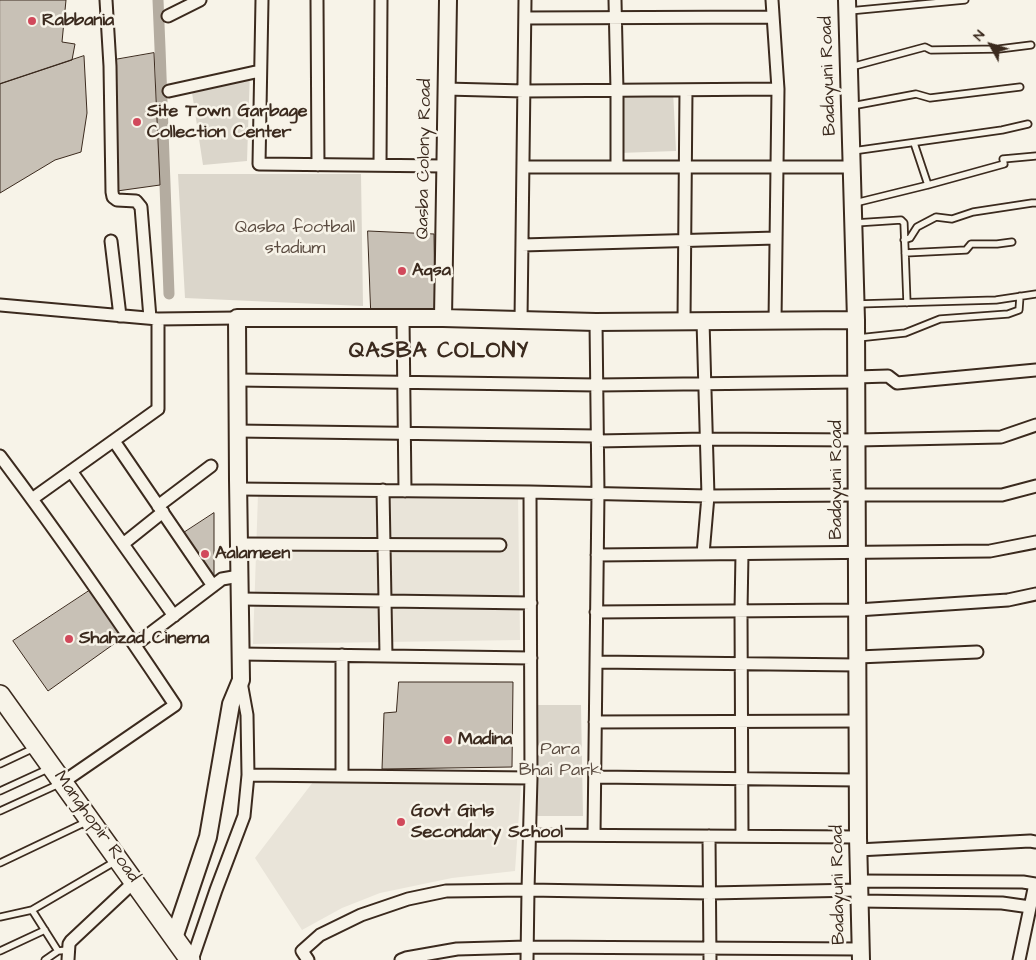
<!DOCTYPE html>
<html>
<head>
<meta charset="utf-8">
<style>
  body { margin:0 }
  #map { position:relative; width:1036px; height:960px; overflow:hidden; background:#f7f3e8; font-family:"Architects Daughter",sans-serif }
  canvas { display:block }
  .north { position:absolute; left:966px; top:20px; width:50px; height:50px; -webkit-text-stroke:4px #f7f3e8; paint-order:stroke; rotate:309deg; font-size:14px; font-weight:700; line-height:20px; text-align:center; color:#3b2a1e }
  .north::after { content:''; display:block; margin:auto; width:18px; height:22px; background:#3b2a1e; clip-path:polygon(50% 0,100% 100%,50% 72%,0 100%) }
</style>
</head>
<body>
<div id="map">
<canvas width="1036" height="960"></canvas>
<div class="north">N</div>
</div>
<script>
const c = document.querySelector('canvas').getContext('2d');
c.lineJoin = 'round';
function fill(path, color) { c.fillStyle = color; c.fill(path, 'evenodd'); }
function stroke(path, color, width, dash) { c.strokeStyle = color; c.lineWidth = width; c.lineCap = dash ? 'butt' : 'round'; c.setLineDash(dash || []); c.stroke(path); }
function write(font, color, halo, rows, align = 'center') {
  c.font = font + ' "Architects Daughter",sans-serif'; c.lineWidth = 5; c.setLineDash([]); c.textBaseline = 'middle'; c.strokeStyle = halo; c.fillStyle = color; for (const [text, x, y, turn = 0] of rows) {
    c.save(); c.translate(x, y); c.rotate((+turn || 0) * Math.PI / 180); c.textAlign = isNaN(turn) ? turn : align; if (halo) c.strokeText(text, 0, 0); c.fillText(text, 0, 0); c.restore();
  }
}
const built = new Path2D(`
  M258,494L518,496L520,640L253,644Z
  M313,782L521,785L515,871L452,878L380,893L342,908L302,930L255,858Z`);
const green = new Path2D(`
  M250,70L247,161L203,165L191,86Z
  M673,90L676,151L619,153L621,93Z
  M178,174H361L363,306L185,298Z
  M536,705H581L583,816H537Z`);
const canal = new Path2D(`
  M158,0L160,48L169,294`);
const building = new Path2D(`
  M0,0H66L62,42L75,44L72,60L0,84Z
  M154,53L160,185L117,191L114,60Z
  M84,56L87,113L81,152L55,160L0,193V84Z
  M368,231L434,234L435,309H371Z
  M214,513V575L211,579L182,534Z
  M92,589L125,636L48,691L13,641Z
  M399,682H513L512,767L382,769L384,713L396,712Z`);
const lane = new Path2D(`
  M849,11L965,0
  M851,67L925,47L931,50L999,49L1031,45
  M852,106L916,94L930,98L1020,87
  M914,143L928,185
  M853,151L1002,130L1028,124
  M855,203L928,185L1004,164L1003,159L1036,156
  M855,223L901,220L904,223L907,303
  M904,240L910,238L917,227L936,217L952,219L973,212L1032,203H1036
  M905,253L966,250L971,244H997L1012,242
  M857,304L996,300L1036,294
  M858,338L905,333L940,319L1008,314L1019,310L1020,296
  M0,764L34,748
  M0,791L50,768
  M0,811L59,784
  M0,863L86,822
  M32,910L58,951
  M0,917L32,910L116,861
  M0,951L45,930
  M45,960L58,951L68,950`);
const street = new Path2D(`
  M106,0L110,66L112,192L113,197L117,200L136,201L141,207L150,318
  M262,0L259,164L445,166
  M317,0L318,165
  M615,0L617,90V167
  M772,0L778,89L775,321
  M168,16L200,0
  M525,18L773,17
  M446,89L524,91L778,89
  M169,91L260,71
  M380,165L381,0
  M523,167H851
  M111,241L120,316
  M522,245L776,238
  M0,305L158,319L237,318
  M403,318L405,491
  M521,320L525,0
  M684,321L686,90
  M703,321L708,496L703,554
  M856,377L888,376L897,383L1036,370
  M237,380L597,385L856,382
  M237,431L597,436
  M114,441L213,586
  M597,441L706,439L857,440L1001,437L1036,425
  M0,456C61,537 119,621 175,705L63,782
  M71,471L174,616
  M238,489L530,492L708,496L857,495H1002L1036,486
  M383,490L386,656
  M32,499L158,409V319
  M158,506L211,466
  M123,544L163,512
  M239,544L500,545
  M742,554L741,611L742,836
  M597,555L990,551L1036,542
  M240,599L531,603
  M596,612L857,610L1008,600L1036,594
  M135,645L222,579L239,576
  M240,654L531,658
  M342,655V776
  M858,657L977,652
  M596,662L857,665
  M595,722L858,721
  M248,775L531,778
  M595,777L858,780
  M529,835L858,837
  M594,835L598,493L596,322
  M709,836L710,960
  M858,850L1030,841L1036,842
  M859,881L1023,882L1036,884
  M859,901L1002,903L1030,907
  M68,960L69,944L71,941L135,881
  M192,960L216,890L244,816L248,775L247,715L241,682
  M308,960L302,951L320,935L361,915L408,899L446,891L528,890L710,893L859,890
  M401,960L406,958L457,949L527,947L860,949
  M527,960L528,890L531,778L530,492
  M1019,960L1035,884`);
const secondary = new Path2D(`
  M847,0L856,320L858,837L861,960
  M443,318L448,0
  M174,938L208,837L231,704L241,680L238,480L237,318H443L596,322L856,320`);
const primary = new Path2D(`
  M0,695L190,960`);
const markers = [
  [32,21,5,"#d1495b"],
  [137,122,5,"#d1495b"],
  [402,271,5,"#d1495b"],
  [205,554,5,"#d1495b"],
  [69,639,5,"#d1495b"],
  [448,740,5,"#d1495b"],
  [401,822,5,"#d1495b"]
];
const poiNames = [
  ["Rabbania",42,21],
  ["Site Town Garbage",147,112],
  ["Collection Center",147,133],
  ["Aqsa",412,271],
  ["Aalameen",215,554],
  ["Shahzad Cinema",79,639],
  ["Madina",458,740],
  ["Govt Girls",411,812],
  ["Secondary School",411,833]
];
const streetNames = [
  ["Badayuni Road",829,76,-92],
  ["Qasba Colony Road",425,159,-89],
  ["Badayuni Road",837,480,-90],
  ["Manghopir Road",96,827,54],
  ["Badayuni Road",839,885,-91]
];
const parkNames = [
  ["Qasba football",295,228],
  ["stadium",295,249],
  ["Para",560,750],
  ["Bhai Park",560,771]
];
const districtNames = [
  ["QASBA COLONY",439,352]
];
fill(built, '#e9e4d9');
fill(green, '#dbd6cb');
stroke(canal, '#b4aca0', 11);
fill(building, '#c8c1b6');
stroke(building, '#3b2a1e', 1);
stroke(lane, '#3b2a1e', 9);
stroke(street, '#3b2a1e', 15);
stroke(secondary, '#3b2a1e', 20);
stroke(primary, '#3b2a1e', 22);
stroke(lane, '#f7f3e8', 5.5);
stroke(street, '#f7f3e8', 11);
stroke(secondary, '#f7f3e8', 16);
stroke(primary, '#f7f3e8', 19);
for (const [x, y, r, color] of markers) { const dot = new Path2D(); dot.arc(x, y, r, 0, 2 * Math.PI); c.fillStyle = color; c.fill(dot); stroke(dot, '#f7f3e8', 2); }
write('bold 18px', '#3b2a1e', '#f7f3e8', poiNames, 'left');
write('18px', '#3b2a1e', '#f7f3e8', streetNames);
write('18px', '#5b4c41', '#f7f3e8', parkNames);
c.letterSpacing = '1px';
write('bold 22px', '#3b2a1e', '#f7f3e8', districtNames);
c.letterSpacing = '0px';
</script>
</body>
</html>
